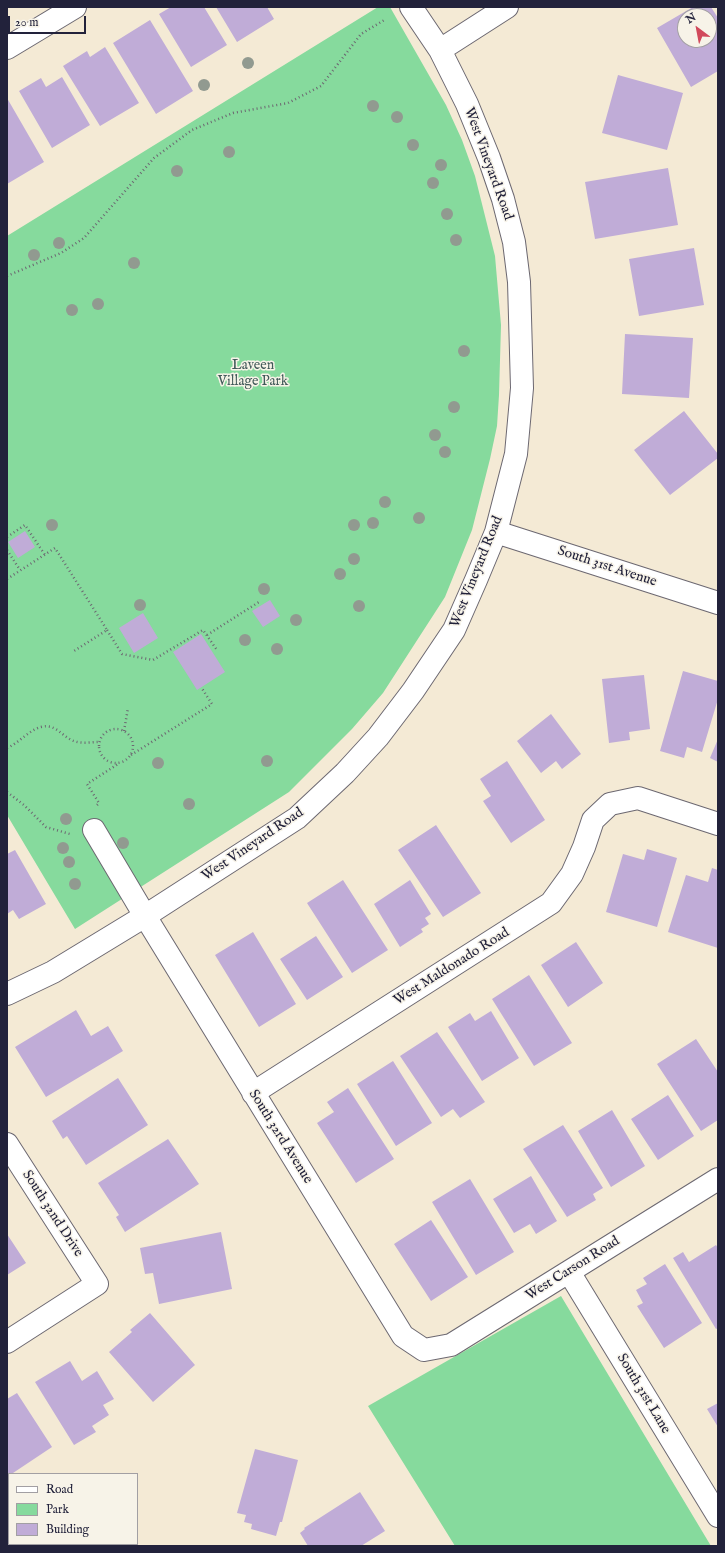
<!DOCTYPE html>
<html>
<head>
<meta charset="utf-8">
<style>
  body { margin:0 }
  #map { position:relative; width:725px; height:1553px; overflow:hidden; background:#f4ead5; font-family:"IM FELL English",serif }
  canvas { display:block }
  .frame { position:absolute; inset:0; border:8px solid #22223b; pointer-events:none }
  .legend { position:absolute; left:8px; top:1473px; width:130px; height:72px; box-sizing:border-box; background:#f7f3e8; border:1px solid #a29fa3; margin:0; padding:5px 7px; list-style:none; font-size:12px; color:#22223b }
  .legend li { display:flex; align-items:center; gap:8px; height:20px }
  .legend b { width:20px; border:1px solid #a29fa3 }
  .north { position:absolute; left:677px; top:8px; width:40px; height:40px; box-sizing:border-box; background:#f7f3e8; border:1px solid #a29fa3; border-radius:50%; rotate:328deg; font-size:11px; font-weight:700; line-height:16px; text-align:center; color:#22223b }
  .north::after { content:''; display:block; margin:auto; width:14px; height:18px; background:#d1495b; clip-path:polygon(50% 0,100% 100%,50% 72%,0 100%) }
  .scale { position:absolute; left:8px; top:16px; width:78px; height:18px; box-sizing:border-box; border:2px solid #22223b; border-top:0; padding-left:5px; font-size:12px; line-height:14px; white-space:nowrap; color:#22223b; -webkit-text-stroke:3px #f7f3e8; paint-order:stroke }
</style>
</head>
<body>
<div id="map">
<canvas width="725" height="1553"></canvas>
<div class="frame"></div>
<ul class="legend">
<li><b style="height:5px;background:#fff"></b>Road</li>
<li><b style="height:11px;background:#86da9d"></b>Park</li>
<li><b style="height:11px;background:#c0acd7"></b>Building</li>
</ul>
<div class="north">N</div>
<div class="scale">20 m</div>
</div>
<script>
const c = document.querySelector('canvas').getContext('2d');
c.lineJoin = 'round';
function fill(path, color) { c.fillStyle = color; c.fill(path, 'evenodd'); }
function stroke(path, color, width, dash) { c.strokeStyle = color; c.lineWidth = width; c.lineCap = dash ? 'butt' : 'round'; c.setLineDash(dash || []); c.stroke(path); }
function write(font, color, halo, rows, align = 'center') {
  c.font = font + ' "IM FELL English",serif'; c.lineWidth = 3; c.setLineDash([]); c.textBaseline = 'middle'; c.strokeStyle = halo; c.fillStyle = color; for (const [text, x, y, turn = 0] of rows) {
    c.save(); c.translate(x, y); c.rotate((+turn || 0) * Math.PI / 180); c.textAlign = isNaN(turn) ? turn : align; if (halo) c.strokeText(text, 0, 0); c.fillText(text, 0, 0); c.restore();
  }
}
const green = new Path2D(`
  M378,7H390L446,105L462,140L475,176L495,256L501,325L499,395L497,426L490,459L472,530L445,597L383,693L352,729L289,792L75,929L7,815V236Z
  M561,1296L711,1546H455L368,1406Z`);
const building = new Path2D(`
  M171,7H204L227,45L191,67L159,14Z
  M216,7H267L274,19L237,42Z
  M693,7H711L718,18V71L691,87L657,28ZM685,16H709V40H685Z
  M150,20L193,91L156,114L113,43Z
  M105,47L139,103L100,126L63,66L87,51L90,57Z
  M618,75L683,93L667,150L602,133Z
  M62,77L90,125L52,148L19,91L41,78L46,87Z
  M7,98L44,162L7,184Z
  M668,168L678,225L595,239L585,182Z
  M694,248L704,305L639,316L629,259Z
  M625,334L693,338L689,398L622,394Z
  M684,411L718,454V458L670,495L634,450Z
  M25,531L35,547L18,558L8,542Z
  M270,600L280,616L263,627L252,611Z
  M143,613L158,638L134,653L119,628Z
  M201,634L225,672L197,690L173,652Z
  M683,671L718,681V699L702,752L687,747L684,758L660,751Z
  M644,675L650,729L629,732L630,740L609,743L602,679Z
  M551,714L581,754L562,769L556,761L541,773L517,741Z
  M718,739V762L710,758Z
  M507,761L545,820L511,843L483,801L491,796L480,779Z
  M436,825L481,893L443,917L398,850Z
  M647,849L677,858L657,927L606,912L623,854L644,860Z
  M15,850L46,904L19,919L13,910L7,914V854Z
  M712,868L718,870V948L668,932L686,875L708,882Z
  M343,880L388,950L352,973L307,903Z
  M410,880L431,914L425,918L429,924L421,929L423,932L400,947L374,904Z
  M253,932L296,1004L259,1027L215,955Z
  M316,936L343,977L307,1000L280,959Z
  M576,942L603,983L568,1007L541,965Z
  M529,975L572,1043L534,1066L492,999Z
  M76,1010L91,1036L108,1026L123,1051L46,1097L15,1047Z
  M491,1011L519,1058L482,1081L448,1027L470,1013L475,1021Z
  M437,1032L485,1102L460,1118L453,1109L441,1117L400,1056Z
  M696,1039L718,1072V1120L701,1131L657,1064Z
  M393,1061L432,1123L396,1146L357,1084Z
  M118,1078L148,1125L86,1165L67,1136L63,1139L52,1121Z
  M348,1088L394,1159L356,1183L317,1123L334,1112L327,1102Z
  M668,1095L694,1136L658,1160L631,1119Z
  M612,1110L645,1166L611,1187L578,1131Z
  M563,1125L603,1188L593,1194L596,1200L567,1217L523,1149Z
  M168,1139L199,1184L125,1232L116,1217L119,1215L98,1183Z
  M531,1176L557,1221L536,1234L530,1224L514,1233L493,1199Z
  M470,1179L514,1252L476,1275L432,1202Z
  M431,1220L468,1277L431,1301L394,1244Z
  M221,1232L232,1289L159,1304L153,1273L145,1274L140,1248Z
  M7,1234L26,1263L7,1275Z
  M716,1245L718,1248V1328L716,1329L673,1258L683,1252L689,1262Z
  M665,1264L702,1323L664,1348L637,1306L643,1303L636,1290L647,1284L643,1278Z
  M150,1313L195,1365L153,1402L109,1352L132,1332L130,1330Z
  M70,1361L82,1381L97,1371L114,1399L103,1405L109,1415L92,1426L96,1432L74,1445L35,1382Z
  M17,1393L52,1447L7,1477V1399Z
  M718,1403V1427L707,1409Z
  M255,1449L298,1460L282,1522H280L276,1536L251,1529L252,1524L244,1522L246,1515L237,1513Z
  M360,1492L385,1531L361,1546H308L300,1533L305,1529L304,1528Z`);
const path = new Path2D(`
  M7,276L61,253L84,238L154,158L192,130L233,113L288,103L321,86L361,34L386,19
  M7,537L25,525L45,555
  M7,550L20,570
  M7,579L55,548L107,630L74,651
  M107,630L122,654L153,660L203,630L217,650
  M207,635L259,602
  M99 746a17 17 0 1 1 34 0a17 17 0 1 1-34 0Z
  M124,731L128,708
  M7,748C19,743 29,730 41,727C56,723 62,737 74,741C81,744 91,742 99,742
  M131,755L212,704L201,687
  M7,792L24,805L46,827L70,834
  M97,805L99,803L87,784L118,764`);
const minor = new Path2D(`
  M7,48L75,7
  M440,50L507,7
  M496,532L718,603
  M94,830L145,916L403,1336L424,1350L451,1345L718,1179
  M7,994L53,972L145,916L297,818L345,773L378,737L413,691L454,630L476,580L496,532L516,454L522,388L519,282L514,242L503,199L489,158L467,104L440,50L411,7
  M253,1093L551,903L572,874L584,847L593,820L610,804L638,798L718,824
  M7,1144L97,1284L7,1342
  M569,1272L718,1516`);
const trees = [
  [248,63],
  [204,85],
  [373,106],
  [397,117],
  [413,145],
  [229,152],
  [441,165],
  [177,171],
  [433,183],
  [447,214],
  [456,240],
  [59,243],
  [34,255],
  [134,263],
  [98,304],
  [72,310],
  [464,351],
  [454,407],
  [435,435],
  [445,452],
  [385,502],
  [419,518],
  [373,523],
  [52,525],
  [354,525],
  [354,559],
  [340,574],
  [264,589],
  [140,605],
  [359,606],
  [296,620],
  [245,640],
  [277,649],
  [267,761],
  [158,763],
  [189,804],
  [66,819],
  [123,843],
  [63,848],
  [69,862],
  [75,884]
];
const streetNames = [
  ["West Vineyard Road",488,164,70],
  ["South 31st Avenue",607,567,18],
  ["West Vineyard Road",477,572,-68],
  ["West Vineyard Road",253,845,-34],
  ["West Maldonado Road",452,967,-32],
  ["South 32rd Avenue",280,1137,58],
  ["South 32nd Drive",52,1214,57],
  ["West Carson Road",573,1269,-32],
  ["South 31st Lane",643,1394,59]
];
const parkNames = [
  ["Laveen",253,366],
  ["Village Park",253,382]
];
fill(green, '#86da9d');
fill(building, '#c0acd7');
stroke(minor, '#6c6871', 24);
stroke(path, '#6c6871', 2.5, [1, 3]);
stroke(minor, '#fff', 22);
c.fillStyle = '#919a90';
for (const [x, y] of trees) { c.beginPath(); c.arc(x, y, 6, 0, 2 * Math.PI); c.fill(); }
write('14px', '#22223b', '#f7f3e8', streetNames);
write('14px', '#405958', '#f7f3e8', parkNames);
</script>
</body>
</html>
